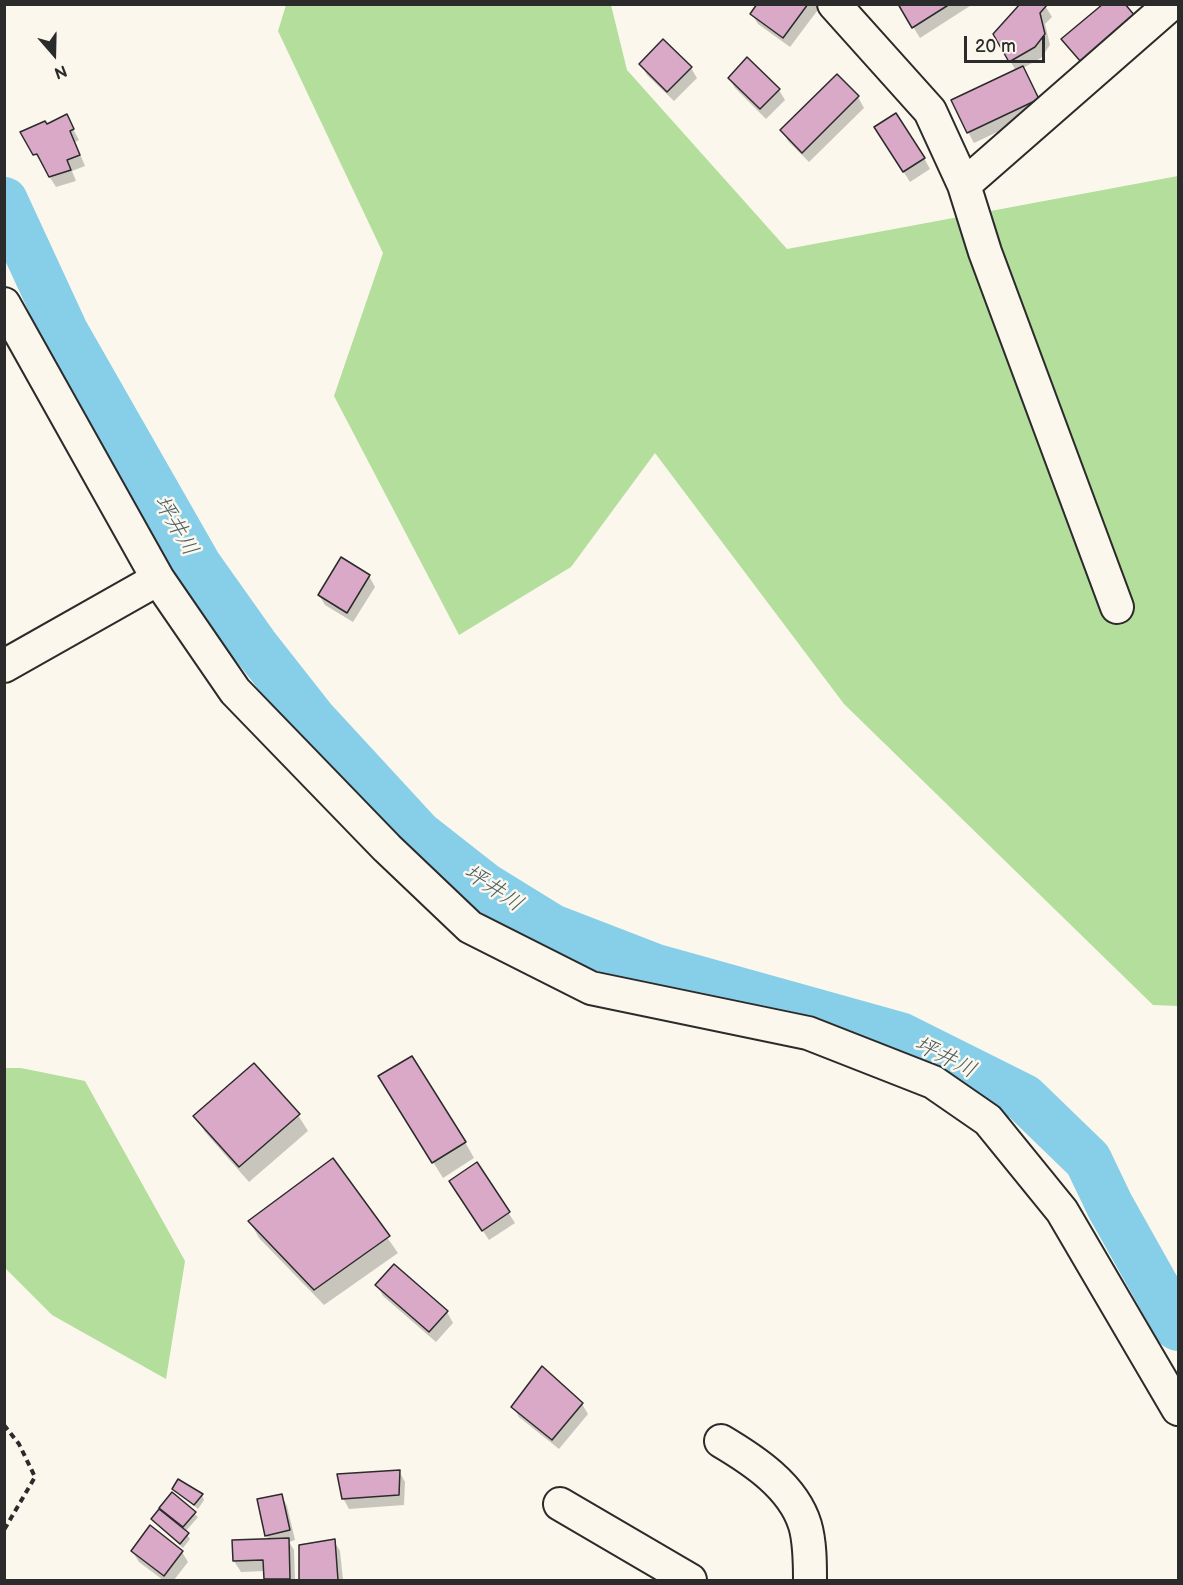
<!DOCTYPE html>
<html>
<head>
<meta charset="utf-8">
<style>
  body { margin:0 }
  #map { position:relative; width:1183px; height:1585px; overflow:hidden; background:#fbf7ec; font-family:"Balsamiq Sans",sans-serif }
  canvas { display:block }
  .frame { position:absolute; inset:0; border:6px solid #2b2b2b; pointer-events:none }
  .north { position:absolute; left:24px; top:24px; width:60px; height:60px; -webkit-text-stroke:4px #fbf7ec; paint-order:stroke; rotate:160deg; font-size:16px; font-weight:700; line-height:24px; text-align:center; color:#2b2b2b }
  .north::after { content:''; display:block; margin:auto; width:21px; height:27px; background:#2b2b2b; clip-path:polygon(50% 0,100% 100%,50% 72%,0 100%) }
  .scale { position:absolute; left:964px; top:36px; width:81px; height:27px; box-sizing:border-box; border:3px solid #2b2b2b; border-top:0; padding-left:8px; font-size:18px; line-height:21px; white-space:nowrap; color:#2b2b2b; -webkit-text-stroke:4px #fbf7ec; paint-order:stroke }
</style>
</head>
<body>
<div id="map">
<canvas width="1183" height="1585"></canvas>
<div class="frame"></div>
<div class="north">N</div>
<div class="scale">20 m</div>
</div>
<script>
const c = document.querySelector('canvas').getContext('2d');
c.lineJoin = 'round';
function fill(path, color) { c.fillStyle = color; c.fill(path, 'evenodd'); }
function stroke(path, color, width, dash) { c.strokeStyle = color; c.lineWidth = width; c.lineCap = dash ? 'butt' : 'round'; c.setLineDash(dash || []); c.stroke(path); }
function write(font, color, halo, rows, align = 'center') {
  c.font = font + ' "Balsamiq Sans","Klee One",sans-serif'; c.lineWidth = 5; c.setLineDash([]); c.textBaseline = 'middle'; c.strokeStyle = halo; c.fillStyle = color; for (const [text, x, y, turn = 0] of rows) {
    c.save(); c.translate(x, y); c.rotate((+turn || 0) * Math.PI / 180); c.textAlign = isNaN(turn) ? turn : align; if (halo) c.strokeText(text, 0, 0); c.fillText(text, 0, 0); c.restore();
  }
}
const green = new Path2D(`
  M286,5H611L627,70L787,249L1178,176V1006L1153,1005L844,704L655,453L571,567L459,635L334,396L383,253L278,31Z
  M4,1068H21L85,1081L185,1261L166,1379L52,1315L5,1268Z`);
const shadow = new Path2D(`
  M759,4H818L820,7L790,47L758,24L752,14Z
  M899,4H973L920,38Z
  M1022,4H1044L1052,17L1045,24L1050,45L1041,58L1023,68L1044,110L974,143L968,132L1016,71L995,35Z
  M641,64L691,68L697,78L674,101L647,75Z
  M837,76L858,97L864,108L809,162L788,141L782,130Z
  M729,78L779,90L785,100L766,119L735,88Z
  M47,126L72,127L79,140L75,142L85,166L72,171L76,181L56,187L22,133Z
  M882,138L924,158L930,169L910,182Z
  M341,559L369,576L375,587L353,622L325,605L319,595Z
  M390,1093L465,1142L474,1158L443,1178Z
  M298,1115L308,1131L249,1182L205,1132L195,1116Z
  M333,1160L398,1253L324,1305L259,1238L250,1222Z
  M477,1164L515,1223L489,1240L457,1192Z
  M377,1285L447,1312L453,1323L436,1342L383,1296Z
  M582,1404L588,1414L559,1449L519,1417L513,1407Z
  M399,1471L405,1482L404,1505L349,1509L343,1498Z
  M173,1489L202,1495L204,1500L198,1509Z
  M172,1494L198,1517L185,1532L190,1539L183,1548L152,1520Z
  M281,1495L287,1506L295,1540L289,1542L294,1550L295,1580H266L265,1571L241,1572L234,1561V1542L269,1540L266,1535Z
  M334,1541L340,1551L343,1580H301V1547Z
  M132,1551L182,1552L188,1562L174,1580H163L139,1562Z`);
const river = new Path2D(`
  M4,201L65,333L198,566L254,645L313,720L419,835L484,886L552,928L653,967L900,1036L1024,1098L1088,1160L1110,1206L1178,1327`);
const building = new Path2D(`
  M757,4H808L783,38L750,14Z
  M898,4H950L912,28Z
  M1020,4L1047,5L1040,13L1045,34L1035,47L1009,62L993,34Z
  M1103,4H1125L1135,16L1081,62L1061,39Z
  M663,39L692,67L667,92L639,64Z
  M747,57L780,89L760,109L728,78Z
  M1023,66L1039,99L967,133L951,100Z
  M837,74L859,96L802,153L780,130Z
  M896,113L925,158L903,172L874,127Z
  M67,114L74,129L70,131L80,155L67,160L71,170L49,177L37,154L33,155L20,132L45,121L47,124Z
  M341,557L370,575L347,613L318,595Z
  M412,1056L466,1142L432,1163L378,1076Z
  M254,1063L300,1114L239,1167L193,1116Z
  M333,1158L390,1236L314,1290L248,1221Z
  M477,1162L510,1212L482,1231L449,1181Z
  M394,1264L448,1311L429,1332L375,1285Z
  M542,1366L583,1403L552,1440L511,1407Z
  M400,1470L399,1495L342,1499L337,1474Z
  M178,1479L203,1494L194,1505L172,1489Z
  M172,1492L196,1512L183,1527L159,1508Z
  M282,1494L290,1530L265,1536L257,1499Z
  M159,1509L189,1533L180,1544L151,1519Z
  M150,1525L183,1551L164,1576L131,1551Z
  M289,1538L290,1579H264L263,1560L233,1561L232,1540Z
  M335,1539L338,1580H299V1545Z`);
const path = new Path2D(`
  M4,1425L19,1444L35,1477L4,1530`);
const minor = new Path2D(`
  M834,4L930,111L964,185L985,252L1117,607
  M964,185L1171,4
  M4,304L158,579L235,691L387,848L470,927L591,988L808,1033L933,1082L988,1120L1062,1211L1178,1409
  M4,666L158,579
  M721,1441C753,1460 793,1486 805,1525C810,1542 810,1563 810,1580
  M560,1504L690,1580`);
const waterNames = [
  ["坪井川",175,526,60],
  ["坪井川",493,889,34],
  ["坪井川",945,1058,27]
];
fill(green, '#b3de9b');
fill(shadow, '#0003');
stroke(river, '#87cfe8', 48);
fill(building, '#daa9c7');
stroke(building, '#2b2b2b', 1.5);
stroke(minor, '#2b2b2b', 36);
stroke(path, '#2b2b2b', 4, [6, 4.5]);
stroke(minor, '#fbf7ec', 32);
write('italic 22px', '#475c64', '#fbf7ec', waterNames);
</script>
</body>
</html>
